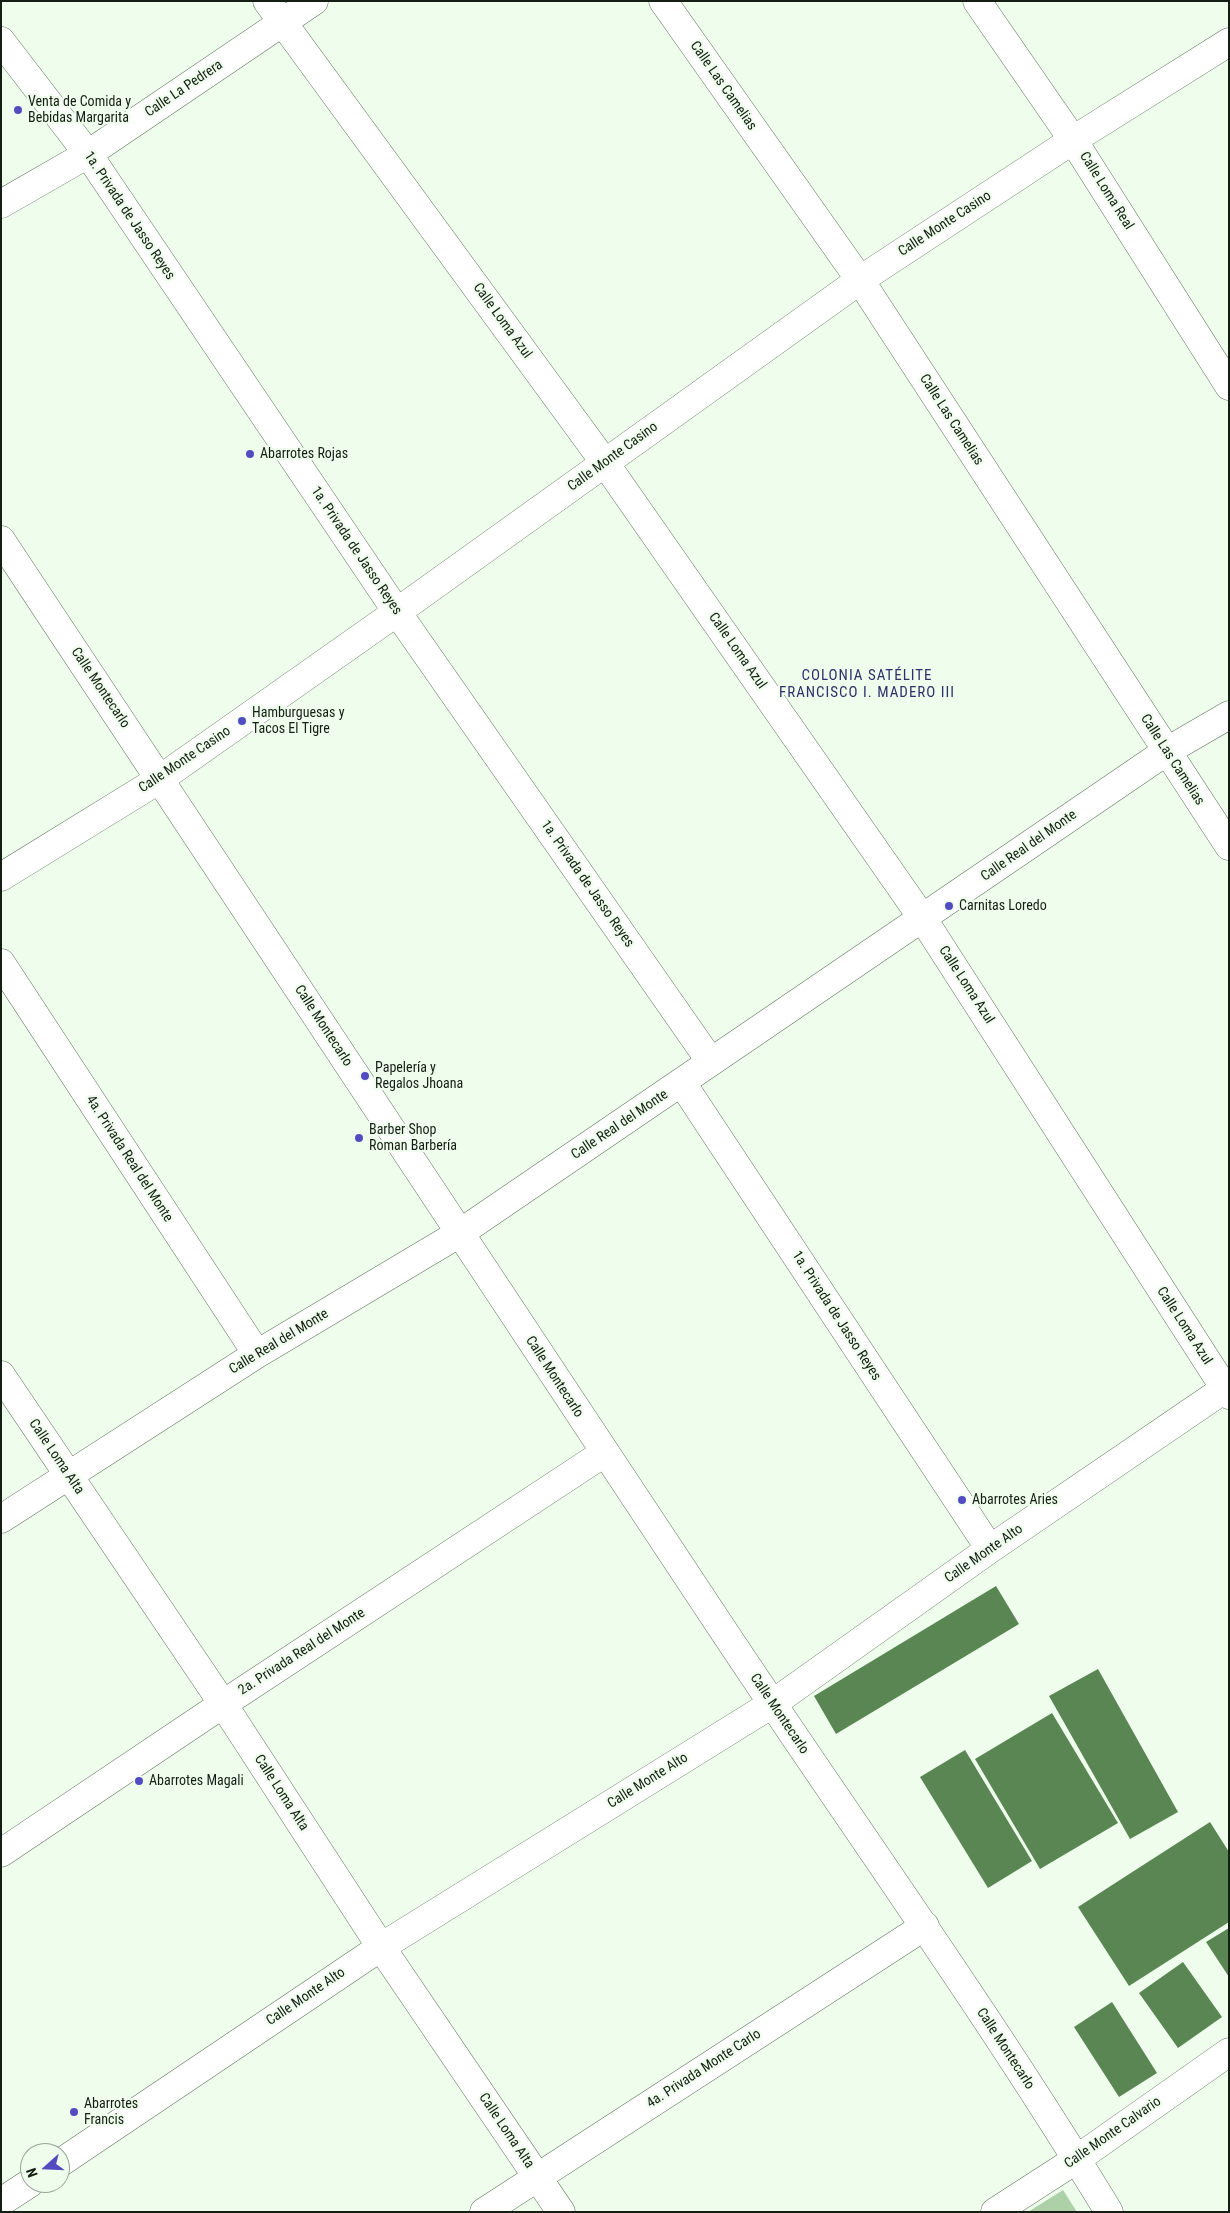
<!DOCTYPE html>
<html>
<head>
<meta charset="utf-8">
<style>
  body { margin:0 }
  #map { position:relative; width:1230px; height:2213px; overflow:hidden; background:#eefdec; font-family:"Roboto Condensed",sans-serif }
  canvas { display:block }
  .frame { position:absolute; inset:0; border:2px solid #151e14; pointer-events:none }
  .north { position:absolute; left:20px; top:2143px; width:50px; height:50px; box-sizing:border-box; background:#eefdec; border:1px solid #97a496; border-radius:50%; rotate:250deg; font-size:14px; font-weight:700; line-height:20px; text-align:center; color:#151e14 }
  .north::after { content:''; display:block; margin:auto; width:18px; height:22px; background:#534bc2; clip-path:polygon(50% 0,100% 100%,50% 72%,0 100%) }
</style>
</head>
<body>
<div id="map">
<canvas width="1230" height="2213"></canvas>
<div class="frame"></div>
<div class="north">N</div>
</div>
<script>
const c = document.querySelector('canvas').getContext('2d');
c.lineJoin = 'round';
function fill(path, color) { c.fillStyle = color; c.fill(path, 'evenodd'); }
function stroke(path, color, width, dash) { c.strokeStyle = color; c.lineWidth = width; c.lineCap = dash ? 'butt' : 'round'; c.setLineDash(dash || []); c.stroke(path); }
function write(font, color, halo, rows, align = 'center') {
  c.font = font + ' "Roboto Condensed",sans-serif'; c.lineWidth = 4.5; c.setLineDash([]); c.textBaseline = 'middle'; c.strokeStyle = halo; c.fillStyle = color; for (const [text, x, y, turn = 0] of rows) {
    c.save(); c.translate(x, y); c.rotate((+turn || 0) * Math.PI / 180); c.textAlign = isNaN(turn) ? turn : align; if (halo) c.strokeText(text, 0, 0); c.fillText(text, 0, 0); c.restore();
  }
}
const green = new Path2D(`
  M1063,2190L1077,2212H1028Z`);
const building = new Path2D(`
  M996,1586L1019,1624L836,1734L814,1696Z
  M1098,1669L1178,1812L1130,1839L1049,1696Z
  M1052,1713L1118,1823L1040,1869L975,1759Z
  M965,1750L1032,1861L988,1888L920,1777Z
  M1210,1822L1229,1852V1922L1129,1986L1078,1907Z
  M1229,1928V1977L1206,1942Z
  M1183,1962L1222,2017L1178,2048L1139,1993Z
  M1112,2002L1157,2073L1119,2097L1074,2027Z`);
const street = new Path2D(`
  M267,1L605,463L923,919L1229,1395
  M663,1L860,280L1229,846
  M977,1L1073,140L1229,386
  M1,41L88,154L397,612L711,1062
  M1,204L88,154L314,1
  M1,540C241,901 479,1263 719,1624C849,1820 987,2011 1109,2212
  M1,877L160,779L397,612L860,280L1073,140L1229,42
  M1,963L257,1354
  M682,1083L990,1549
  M1,1375L223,1704L381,1947L561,2212
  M1,1519L257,1354L460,1233L1167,751L1229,715
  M1,1853L223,1704L604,1453
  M60,2163L381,1947L772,1704L990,1549L1229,1386
  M1,2202L30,2183
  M484,2212L925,1926
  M995,2212L1077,2159L1229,2052`);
const markers = [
  [18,110,5,"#534bc2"],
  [250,454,5,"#534bc2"],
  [242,721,5,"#534bc2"],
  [949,906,5,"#534bc2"],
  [365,1076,5,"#534bc2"],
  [359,1138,5,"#534bc2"],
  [962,1500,5,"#534bc2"],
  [139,1781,5,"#534bc2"],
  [74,2112,5,"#534bc2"]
];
const streetNames = [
  ["Calle Las Camelias",723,86,55],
  ["Calle La Pedrera",184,89,-34],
  ["Calle Loma Real",1106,191,58],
  ["1a. Privada de Jasso Reyes",129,216,56],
  ["Calle Monte Casino",945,224,-33],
  ["Calle Loma Azul",502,321,54],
  ["Calle Las Camelias",951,420,57],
  ["Calle Monte Casino",613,457,-36],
  ["1a. Privada de Jasso Reyes",356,551,56],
  ["Calle Loma Azul",737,651,55],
  ["Calle Montecarlo",100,688,56],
  ["Calle Monte Casino",185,760,-34],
  ["Calle Las Camelias",1172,760,57],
  ["Calle Real del Monte",1029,846,-35],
  ["1a. Privada de Jasso Reyes",587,884,55],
  ["Calle Loma Azul",966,985,57],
  ["Calle Montecarlo",323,1026,57],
  ["Calle Real del Monte",620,1125,-34],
  ["4a. Privada Real del Monte",129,1159,57],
  ["1a. Privada de Jasso Reyes",836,1316,57],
  ["Calle Loma Azul",1184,1326,57],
  ["Calle Real del Monte",279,1342,-31],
  ["Calle Montecarlo",554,1377,57],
  ["Calle Loma Alta",56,1457,56],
  ["Calle Monte Alto",984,1554,-35],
  ["2a. Privada Real del Monte",302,1652,-33],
  ["Calle Montecarlo",779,1714,56],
  ["Calle Monte Alto",648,1781,-32],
  ["Calle Loma Alta",281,1793,57],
  ["Calle Monte Alto",306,1997,-34],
  ["Calle Montecarlo",1005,2049,57],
  ["4a. Privada Monte Carlo",704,2069,-33],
  ["Calle Loma Alta",506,2131,56],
  ["Calle Monte Calvario",1113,2133,-35]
];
const poiNames = [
  ["Venta de Comida y",28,102],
  ["Bebidas Margarita",28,118],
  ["Abarrotes Rojas",260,454],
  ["Hamburguesas y",252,713],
  ["Tacos El Tigre",252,729],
  ["Carnitas Loredo",959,906],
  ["Papelería y",375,1068],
  ["Regalos Jhoana",375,1084],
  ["Barber Shop",369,1130],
  ["Roman Barbería",369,1146],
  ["Abarrotes Aries",972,1500],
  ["Abarrotes Magali",149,1781],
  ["Abarrotes",84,2104],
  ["Francis",84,2120]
];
const neighbourhoodNames = [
  ["COLONIA SATÉLITE",867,676],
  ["FRANCISCO I. MADERO III",867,693]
];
fill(green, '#aed0a9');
fill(building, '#5a8653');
stroke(street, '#60765d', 29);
stroke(street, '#fff', 28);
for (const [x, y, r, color] of markers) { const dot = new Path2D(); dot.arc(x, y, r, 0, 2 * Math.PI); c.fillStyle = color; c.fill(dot); stroke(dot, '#eefdec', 2); }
write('14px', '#151e14', '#eefdec', streetNames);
write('14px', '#151e14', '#eefdec', poiNames, 'left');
c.letterSpacing = '1px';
write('15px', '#31306b', '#eefdec', neighbourhoodNames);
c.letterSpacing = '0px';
</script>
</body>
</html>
